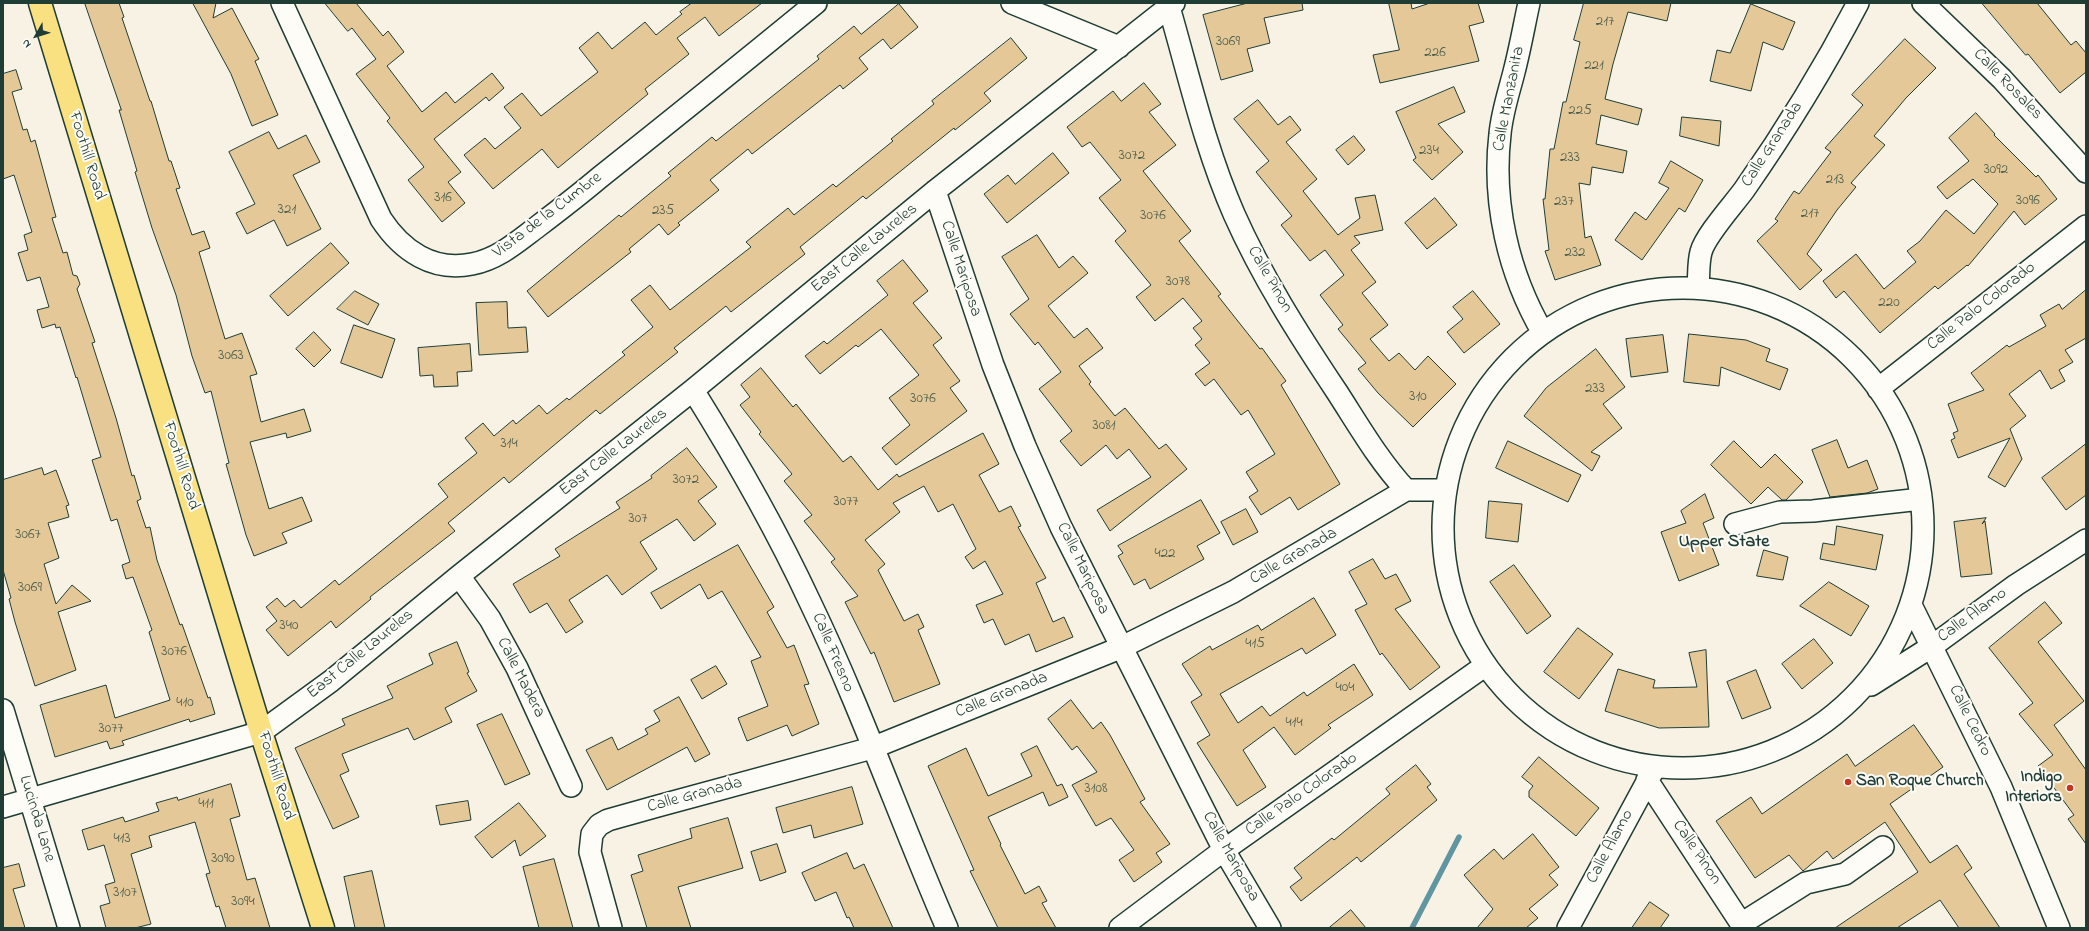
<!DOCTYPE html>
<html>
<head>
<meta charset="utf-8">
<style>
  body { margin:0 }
  #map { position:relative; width:2089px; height:931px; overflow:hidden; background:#f8f2e4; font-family:"Indie Flower",sans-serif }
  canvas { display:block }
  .frame { position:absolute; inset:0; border:4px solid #1f3d34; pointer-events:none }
  .north { position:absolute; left:16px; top:16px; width:40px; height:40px; -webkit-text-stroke:3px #fdfcf7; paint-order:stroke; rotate:231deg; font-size:11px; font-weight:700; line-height:16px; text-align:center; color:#1f3d34 }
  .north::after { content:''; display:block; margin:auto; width:14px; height:18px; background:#1f3d34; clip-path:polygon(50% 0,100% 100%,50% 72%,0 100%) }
</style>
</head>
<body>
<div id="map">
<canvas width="2089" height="931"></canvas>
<div class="frame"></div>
<div class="north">N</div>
</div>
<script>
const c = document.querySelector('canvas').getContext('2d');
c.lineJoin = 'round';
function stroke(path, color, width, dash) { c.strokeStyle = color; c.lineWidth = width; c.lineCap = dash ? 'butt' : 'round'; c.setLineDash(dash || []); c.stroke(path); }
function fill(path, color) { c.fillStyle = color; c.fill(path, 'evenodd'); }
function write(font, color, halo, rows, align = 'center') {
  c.font = font + ' "Indie Flower",sans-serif'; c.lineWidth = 4; c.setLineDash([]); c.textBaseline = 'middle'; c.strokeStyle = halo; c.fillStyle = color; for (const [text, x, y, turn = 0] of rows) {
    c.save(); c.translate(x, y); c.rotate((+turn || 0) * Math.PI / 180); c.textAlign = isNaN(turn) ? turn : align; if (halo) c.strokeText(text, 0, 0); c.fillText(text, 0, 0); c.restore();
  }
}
const stream = new Path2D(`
  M1412,928L1459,837`);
const building = new Path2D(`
  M85,3H119L124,17L122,18L150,101H151L169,161H171L180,188L176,189L192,235L204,231L210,248L199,252L225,339L242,333L257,374L250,376L261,422L304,409L311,431L287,438L286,433L250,442L269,509L302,497L312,521L282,533L287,543L254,556L246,535L226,464L229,463L211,391L205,393L192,356L176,295L152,228L135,172L137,171L119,110H121Z
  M193,3H216L213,18L232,8L259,59L255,61L278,115L252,126L231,74Z
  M325,3H356L383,36L388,31L404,52L387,66L422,112L446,92L455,103L492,73L504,88L489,101L486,97L434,139L461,172L448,182L465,203L442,222L408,180L424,167L387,121L390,118L356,74L376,59L352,28L348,31Z
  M692,3H762L719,36L705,17L677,38L689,54L645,89L648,94L558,168L542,149L493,189L464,155L485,138L495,149L521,128L504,107L522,93L541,116L598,72L579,48L598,32L612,49L645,22L656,35L682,14L680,12Z
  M1248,3H1302L1303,10L1264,18L1270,43L1247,49L1253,71L1221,80L1203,15Z
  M1389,3H1411L1412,9L1430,3H1478L1484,22L1469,26L1479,61L1380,83L1373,55L1399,50Z
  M1584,3H1671L1667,21L1628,12L1613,64L1605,99L1642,109L1638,125L1601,115L1596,144L1627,151L1623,173L1592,167L1590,185L1579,183L1585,238L1591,236L1601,265L1555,280L1545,251L1549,250L1543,199H1545L1550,149H1554L1563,102H1566L1580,42L1574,40Z
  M1982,3H2037L2071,45L2076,41L2086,53V72L2060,93L2028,54L2026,55Z
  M899,4L918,27L891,49L883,39L859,58L868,69L843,89L840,85L752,154L748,149L710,180L719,190L678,223L680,225L668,235L659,224L629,249L631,252L548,317L527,291L619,215L621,217L671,176L668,173L712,137L716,141L819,59L817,56L854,26L861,34Z
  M1751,4L1795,22L1783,50L1763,42L1751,91L1710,81L1717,50L1730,53Z
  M1011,38L1027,58L984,93L991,101L955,130L954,128L866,199L863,196L800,247L805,254L731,312L726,306L674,348L678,352L600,414L596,410L509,483L504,477L448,523L455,531L370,597L371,599L336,628L331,621L288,656L266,630L277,621L266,607L277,598L285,607L294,600L301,608L335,580L339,585L448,497L438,484L477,453L465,438L483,423L494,436L513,420L516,424L539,405L547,414L567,398L569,400L625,355L622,352L653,327L631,300L650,285L670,310L751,247L746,242L788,208L794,215L833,184L836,187L893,141L891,139L934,104L932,101Z
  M1905,39L1936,68L1906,98L1874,136L1885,145L1851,183L1856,187L1837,210L1807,254L1822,270L1800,290L1757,241L1778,221L1775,219L1794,191L1799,194L1831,152L1825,148L1863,105L1852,95Z
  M16,70L22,89L12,92L23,130L27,129L31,142L35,140L56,217L52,218L63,253L67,252L73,275L77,276L80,284L77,289L95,342L92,343L116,418L132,476L134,475L141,499L137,501L146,528L150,527L157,560L180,625L182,624L208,698L210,697L215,714L190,722L189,719L122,741L124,745L110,749L107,741L55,757L40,705L106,685L115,718L170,700L149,632L152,630L133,577L126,579L122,565L130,562L117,519L111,521L92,460L101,457L77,377L76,378L60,327L56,328L55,324L42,328L37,310L49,307L40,277L27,281L18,253L28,250L24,235L32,232L14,175L3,179V74Z
  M1144,83L1161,104L1149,112L1176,145L1143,171L1191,231L1179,241L1221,294L1218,296L1260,349L1262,348L1286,381L1281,385L1340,484L1298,510L1290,497L1261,515L1249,497L1258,491L1246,472L1275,454L1248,410L1241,415L1214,379L1205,386L1195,374L1210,363L1195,345L1202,339L1193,328L1202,321L1183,298L1155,321L1136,297L1151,285L1115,241L1126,231L1099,198L1121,180L1090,142L1082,147L1067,127L1113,91L1121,101Z
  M1454,87L1465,112L1438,124L1463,152L1432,180L1413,160L1416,158L1396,112Z
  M1258,100L1278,125L1290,116L1301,130L1286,142L1317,179L1303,191L1338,235L1360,218L1355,198L1375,195L1383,230L1354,236L1360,243L1351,250L1376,282L1362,293L1388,325L1370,339L1389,361L1399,353L1415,370L1428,356L1456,384L1413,427L1378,393L1358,369L1366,363L1338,329L1343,325L1320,295L1344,275L1325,250L1310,261L1281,225L1292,216L1256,172L1269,161L1234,119Z
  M1976,113L1995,134L1994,135L2036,177L2038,175L2057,199L2025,225L2014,211L1968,266L1967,265L1938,289L1935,286L1880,333L1844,291L1836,298L1823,281L1856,254L1884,289L1916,262L1907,251L1920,241L1946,210L1974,234L1998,204L1973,179L1947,199L1937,187L1969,161L1949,138Z
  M1682,117L1721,121L1719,146L1680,136Z
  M269,132L278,149L306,135L320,162L293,175L321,229L287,246L274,220L247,234L236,213L255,204L229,152Z
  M1354,136L1365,150L1348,165L1336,150Z
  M1053,153L1069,173L1007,223L984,194L1008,175L1015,184Z
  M1671,161L1703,180L1685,212L1679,208L1642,260L1615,240L1635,212L1646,220L1669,188L1659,183Z
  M1435,198L1457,225L1427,249L1405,223Z
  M1037,235L1059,268L1073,256L1088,273L1048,306L1074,338L1087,328L1103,348L1079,366L1091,382L1089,384L1115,416L1125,408L1159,449L1166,444L1187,469L1110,531L1097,510L1151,477L1129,449L1117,459L1106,445L1081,466L1060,441L1072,431L1039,389L1061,372L1038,342L1035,345L1010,314L1029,299L1002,257Z
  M331,243L349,263L288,316L270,296Z
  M903,260L928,291L913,303L942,338L933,345L960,381L950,388L967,411L896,465L882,448L910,425L889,398L919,375L881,329L858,347L856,345L820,374L805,356L824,341L827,344L888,295L877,281Z
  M2086,290V338L2065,350L2073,362L2059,370L2065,381L2051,389L2040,370L2009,394L2026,416L2010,429L2022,459L2005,487L1988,477L2010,438L1958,458L1951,440L1955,438L1953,433L1958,431L1948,404L1984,390L1971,373L2007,345L2009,347L2046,326L2040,315L2059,304L2062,309Z
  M355,291L379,304L368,325L337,309Z
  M1473,291L1500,324L1464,353L1447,332L1463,319L1453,307Z
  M507,302L508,328L526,327L528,352L479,355L476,303Z
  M354,325L395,339L382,378L341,363Z
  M314,332L331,350L314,367L296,349Z
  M1689,334L1746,340L1770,349L1766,361L1788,369L1780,390L1721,367L1719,386L1684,382Z
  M1663,335L1668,372L1631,377L1626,339Z
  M470,344L472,371L457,372L458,386L434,387L433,375L420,376L418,348Z
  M1596,349L1625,387L1603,404L1622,428L1591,452L1600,456L1592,471L1524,416L1546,388Z
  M761,368L793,407L796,404L843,462L851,456L878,490L897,474L899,477L983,433L999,464L979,475L999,512L1011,506L1021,526L1018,527L1046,578L1036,583L1053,622L1064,617L1073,637L1036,652L1029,634L1005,645L993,619L984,623L976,605L1003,594L985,561L973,569L965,557L976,549L953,504L938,512L924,486L893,503L900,512L865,540L885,564L878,570L904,621L918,614L924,627L918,630L940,684L894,702L874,652L871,654L845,602L858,596L831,562L835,559L804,521L812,515L784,481L792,474L759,434L761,432L740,405L750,397L741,385Z
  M1837,440L1848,468L1867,460L1878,489L1867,493L1830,497L1812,450Z
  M1508,441L1581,475L1568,502L1496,468Z
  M1734,441L1761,468L1775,454L1803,482L1786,500H1782L1768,487L1751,504L1711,465Z
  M2086,444V495L2066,510L2042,478Z
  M687,448L717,487L698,501L716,524L694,541L677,519L640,542L657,569L622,595L607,575L569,600L583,622L566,633L547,603L530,613L513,584L560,556L555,549L620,508L616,502L652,478L651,476Z
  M42,468L44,475L56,470L69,505L66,506L69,517L48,523L59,558L44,564L56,604L72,585L91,601L58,612L76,670L35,686L15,622L9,599L11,598L3,570V480Z
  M1705,494L1714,518L1703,523L1719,565L1679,581L1661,532L1686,523L1681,511Z
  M1201,500L1220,533L1197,546L1204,559L1150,589L1145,579L1134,585L1118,556L1123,553L1118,546Z
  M1489,501L1522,504L1518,542L1486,538Z
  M1246,509L1258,532L1233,545L1221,522Z
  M1986,518L1982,524L1985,521L1992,574L1961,577L1954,522Z
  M1837,526L1883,535L1876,570L1820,559L1823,543L1834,545Z
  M738,545L774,607L767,612L787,648L794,645L809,684L804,685L819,724L792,736L787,725L747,741L738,718L768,706L751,661L761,657L722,591L708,599L700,584L661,609L651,593Z
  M1764,550L1788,557L1783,580L1757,576Z
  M1373,559L1385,579L1396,574L1411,601L1395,609L1440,667L1410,690L1382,653L1380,655L1355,610L1367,604L1349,572Z
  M1514,565L1551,616L1527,634L1490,582Z
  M1829,582L1869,606L1851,636L1800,606Z
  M1314,598L1336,635L1306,654L1302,648L1220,694L1238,723L1262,706L1270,716L1304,692L1307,696L1354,664L1373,695L1328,725L1331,728L1295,755L1274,727L1243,750L1266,787L1237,806L1197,743L1210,735L1191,702L1202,695L1182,664L1210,646L1212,650L1258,625L1261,630Z
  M2045,602L2062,623L2038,642L2084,701L2054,725L2086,770V844L2068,819L2074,815L2038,766L2053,755L2019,714L2033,703L1989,648Z
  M1578,628L1613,654L1579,699L1544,672Z
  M1814,639L1833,663L1802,689L1782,664Z
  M457,642L469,672L467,673L477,691L445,708L452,722L414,740L408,728L342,754L349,771L340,775L359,817L333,829L295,748L345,725L342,719L393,698L387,686L433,664L429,654Z
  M1706,650L1709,727L1659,728L1605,711L1618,669L1655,680L1653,688L1697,687L1689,653Z
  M716,666L727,684L702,699L691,680Z
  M1756,670L1771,708L1742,719L1727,682Z
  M679,697L710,754L695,762L687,747L607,790L586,750L612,737L618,750L648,734L645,729L660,721L654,711Z
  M1071,700L1093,729L1101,722L1110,735L1145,799L1140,802L1170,844L1156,853L1162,862L1134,882L1119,860L1134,850L1111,818L1096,826L1072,785L1097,772L1077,746L1072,750L1048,719Z
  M502,714L530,774L505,785L477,725Z
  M1914,725L1943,767L1890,804L1930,863L1957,845L1972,868L1964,874L2000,928H1959L1940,900L1897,928H1835L1918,872L1885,822L1833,859L1827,851L1803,871L1789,855L1755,878L1716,821L1751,797L1762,814L1847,754L1855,766Z
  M1037,746L1057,786L1062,784L1068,797L1049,806L1043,792L988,817L1001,844L1000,845L1025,894L1039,886L1047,901L1042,903L1056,928H998L970,871L974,870L928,766L966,748L988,796L1032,776L1021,754Z
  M1539,757L1599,808L1576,836L1529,797V791L1533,786L1522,777Z
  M1416,765L1431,784L1427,787L1437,800L1361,862L1357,857L1301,901L1290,887L1302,878L1294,868L1332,838L1334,840L1390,794L1386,789Z
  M231,784L240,816L230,819L247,880L255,878L270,928H226L219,906L216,907L206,874L210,873L195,822L149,836L152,847L131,854L151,924L135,928H106L100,906L110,903L105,885L115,882L104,845L88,850L82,830L123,817L125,822L159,811L156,803L177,797L178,800Z
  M852,787L863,824L814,838L811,825L783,833L776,808Z
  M468,801L471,820L440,825L436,806Z
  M519,803L546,836L520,856L515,840L492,858L475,837Z
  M728,818L743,868L678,887L691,928H647L631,875L643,871L638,855L692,838L690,829Z
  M1533,834L1559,867L1549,875L1558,885L1529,909L1538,918L1526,928H1477L1493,909L1464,875L1494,849L1503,859Z
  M777,844L786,872L760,881L751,852Z
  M847,853L854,869L864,864L893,928H854L849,917L847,918L836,892L815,901L802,873Z
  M554,859L573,928H539L523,867Z
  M19,864L25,886L13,889L25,928H3V868Z
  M372,871L385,928H355L344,877Z
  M1650,902L1669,915L1660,928H1632Z
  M1351,910L1366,928H1329Z`);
const minor = new Path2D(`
  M282,3L381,219C402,251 433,272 472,264C498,259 517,242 537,227C558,211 579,195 599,178C672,120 744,62 816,3
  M1012,3L1119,47
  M1529,3C1524,26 1520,49 1514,72C1509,92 1502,112 1500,134C1492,202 1508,273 1543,333
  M1923,3L2002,79L2086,172
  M1169,7C1189,76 1205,148 1234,214C1262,277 1299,335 1337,392C1359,426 1379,461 1406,490H1446
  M935,191L993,365L1025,446L1061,527L1224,850L1270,928
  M1698,288C1699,277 1698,263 1701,252C1705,236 1733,205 1744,190C1786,130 1824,68 1858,3
  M1443 528a240 240 0 1 1 480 0a240 240 0 1 1-480 0Z
  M1878,389L2086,226
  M693,390C736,459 776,529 810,602C861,708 900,820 947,928
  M1735,524L1780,512L1813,511L1921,499
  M459,576L490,619L517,668L571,786
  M1911,605L2001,787L2059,928
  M1871,685L1931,647L2016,585L2086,540
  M3,710L69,928
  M1647,780L1744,928
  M3,807L261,732L331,681L459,576L693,390L935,191L1174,3
  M1741,924L1806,883L1845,874L1883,847
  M611,928L590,852L592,834L599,825L608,820L658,806L872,748L1120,648L1233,592L1406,490
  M1120,928L1224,850L1486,665
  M1568,928L1655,767`);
const major = new Path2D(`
  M40,3L261,732L323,928`);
const markers = [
  [1848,782,4,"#c8321e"],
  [2070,788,4,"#c8321e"]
];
const numberNames = [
  ["217",1605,23],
  ["3069",1228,43],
  ["226",1435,54],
  ["221",1594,67],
  ["225",1580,112],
  ["234",1429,152],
  ["3072",1132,157],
  ["233",1570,159],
  ["3092",1996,171],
  ["213",1835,181],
  ["316",443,199],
  ["3096",2028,202],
  ["237",1564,203],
  ["321",287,211],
  ["235",663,212],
  ["217",1810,215],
  ["3076",1153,217],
  ["232",1575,254],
  ["3078",1178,283],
  ["220",1889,304],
  ["3063",231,357],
  ["233",1595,390],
  ["310",1418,398],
  ["3076",923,400],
  ["3081",1104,427],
  ["314",509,445],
  ["3072",686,481],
  ["3077",846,503],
  ["307",638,520],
  ["3067",28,536],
  ["422",1165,555],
  ["3069",30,589],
  ["340",289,627],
  ["415",1255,645],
  ["3076",174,653],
  ["404",1345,689],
  ["410",185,704],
  ["414",1294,724],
  ["3077",111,730],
  ["3108",1096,790],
  ["411",206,805],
  ["413",122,840],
  ["3090",223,860],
  ["3107",125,894],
  ["3094",243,903]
];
const streetNames = [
  ["Calle Rosales",2007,85,46],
  ["Calle Manzanita",1510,99,-79],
  ["Calle Granada",1773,145,-57],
  ["Foothill Road",86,156,73],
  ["Vista de la Cumbre",548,216,-37],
  ["East Calle Laureles",865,249,-39],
  ["Calle Mariposa",960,269,72],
  ["Calle Pinon",1269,280,60],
  ["Calle Palo Colorado",1982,307,-38],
  ["East Calle Laureles",614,453,-38],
  ["Foothill Road",180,466,73],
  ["Calle Granada",1294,557,-30],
  ["Calle Mariposa",1082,569,64],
  ["Calle Alamo",1973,616,-36],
  ["Calle Fresno",832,653,67],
  ["East Calle Laureles",361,655,-39],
  ["Calle Madera",520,678,63],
  ["Calle Granada",1002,696,-22],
  ["Calle Cedro",1969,721,64],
  ["Foothill Road",275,776,73],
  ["Calle Palo Colorado",1302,795,-35],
  ["Calle Granada",695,796,-15],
  ["Lucinda Lane",36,819,73],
  ["Calle Alamo",1611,847,-62],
  ["Calle Pinon",1696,853,56],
  ["Calle Mariposa",1230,857,61]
];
const poiNames = [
  ["Indigo",2062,778],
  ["Interiors",2062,798],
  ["San Roque Church",1856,782,"left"]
];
const neighbourhoodNames = [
  ["Upper State",1724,543]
];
stroke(stream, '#5f96a2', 5.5);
fill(building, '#e4c898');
stroke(building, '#1f3d34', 1);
stroke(minor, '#1f3d34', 24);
stroke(major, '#1f3d34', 25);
stroke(minor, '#fdfcf7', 21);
stroke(major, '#f9e181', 22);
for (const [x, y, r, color] of markers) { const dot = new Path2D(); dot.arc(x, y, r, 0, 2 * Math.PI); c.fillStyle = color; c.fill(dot); stroke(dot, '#fdfcf7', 1.5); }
write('15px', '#50604d', null, numberNames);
write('17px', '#1f3d34', '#fdfcf7', streetNames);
write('bold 17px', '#1f3d34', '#fdfcf7', poiNames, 'right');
write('bold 18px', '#1f3d34', '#fdfcf7', neighbourhoodNames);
</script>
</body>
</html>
